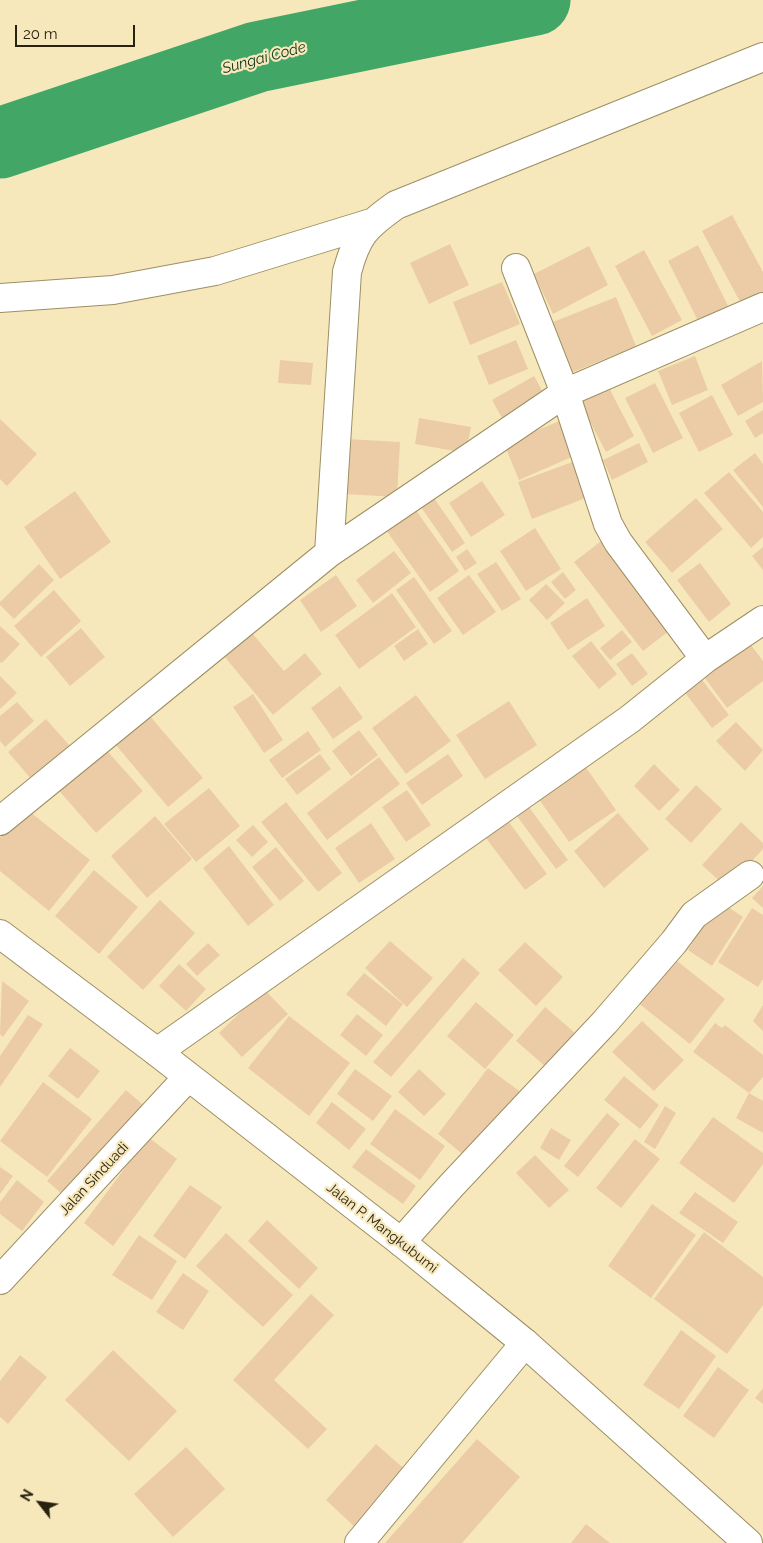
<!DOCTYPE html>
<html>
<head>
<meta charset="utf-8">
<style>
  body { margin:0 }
  #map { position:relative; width:763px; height:1543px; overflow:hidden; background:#f7e8bb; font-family:Raleway,sans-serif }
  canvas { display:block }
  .north { position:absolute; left:15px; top:1478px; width:50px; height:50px; -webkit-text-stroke:4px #f7e8bb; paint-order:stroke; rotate:300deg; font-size:14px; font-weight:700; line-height:20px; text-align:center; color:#282211 }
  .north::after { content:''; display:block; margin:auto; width:18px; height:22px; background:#282211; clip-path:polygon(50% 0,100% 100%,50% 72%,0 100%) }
  .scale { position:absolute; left:15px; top:25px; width:120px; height:22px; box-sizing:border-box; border:2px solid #282211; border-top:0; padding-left:6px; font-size:15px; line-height:18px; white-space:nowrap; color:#282211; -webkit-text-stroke:4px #f7e8bb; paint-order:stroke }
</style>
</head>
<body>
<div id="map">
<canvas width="763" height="1543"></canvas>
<div class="north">N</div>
<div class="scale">20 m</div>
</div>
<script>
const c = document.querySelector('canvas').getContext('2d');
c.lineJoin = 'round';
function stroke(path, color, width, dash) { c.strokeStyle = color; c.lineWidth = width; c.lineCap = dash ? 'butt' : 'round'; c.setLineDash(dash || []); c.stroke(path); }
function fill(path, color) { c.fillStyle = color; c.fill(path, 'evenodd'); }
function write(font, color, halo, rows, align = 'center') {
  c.font = font + ' Raleway,sans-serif'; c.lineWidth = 4.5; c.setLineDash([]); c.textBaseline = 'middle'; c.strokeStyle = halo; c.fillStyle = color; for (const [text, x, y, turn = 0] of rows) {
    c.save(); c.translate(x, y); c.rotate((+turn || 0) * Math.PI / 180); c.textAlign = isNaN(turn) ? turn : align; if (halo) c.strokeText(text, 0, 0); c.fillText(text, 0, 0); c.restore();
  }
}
const river = new Path2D(`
  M0,143L257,57L535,0`);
const building = new Path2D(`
  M732,215L763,272V302L745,311L702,231Z
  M450,244L469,285L429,304L410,263Z
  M698,245L728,306L698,321L668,261Z
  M589,246L608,285L553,314L534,274Z
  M644,250L682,320L652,336L615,266Z
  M502,282L520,324L470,345L453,302Z
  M616,297L636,346L573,372L553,322Z
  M516,340L528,369L489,385L477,356Z
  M695,356L708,390L672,405L658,371Z
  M280,360L313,363L311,385L278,383Z
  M762,361L763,402L738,416L721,385Z
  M534,376L544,394L502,418L492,400Z
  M655,383L683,438L653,453L625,398Z
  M608,386L634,436L606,452L579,401Z
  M712,395L733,435L699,452L679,413Z
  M763,410V433L755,438L745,421Z
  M419,418L471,427L466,453L415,444Z
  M0,419L37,454L7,486L0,479Z
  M562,420L576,455L519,480L504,444Z
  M347,439L400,442L397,497L344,494Z
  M639,443L648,462L612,480L603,460Z
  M755,453L763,464V507L733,470Z
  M575,461L588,497L532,519L518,482Z
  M729,472L763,512V537L751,548L704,493Z
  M482,481L505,515L471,537L449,503Z
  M75,491L111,542L60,579L24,527Z
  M434,498L465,543L452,552L421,507Z
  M696,498L723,529L672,573L645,542Z
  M415,509L459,571L430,592L386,530Z
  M535,528L561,569L526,591L500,551Z
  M609,535L678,624L643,651L574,562Z
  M763,547V570L752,556Z
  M467,549L477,563L465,571L456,557Z
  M394,551L411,573L373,603L356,580Z
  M496,562L521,599L502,611L477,574Z
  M700,563L731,604L709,622L677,580Z
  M39,564L54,580L14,619L0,605V602Z
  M563,572L576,590L565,599L551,582Z
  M336,575L357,606L321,632L300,600Z
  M469,575L496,612L463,635L437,598Z
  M414,577L452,631L434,644L396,590Z
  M546,584L565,603L547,620L529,600Z
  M54,590L81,621L41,657L14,626Z
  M392,593L416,627L359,669L335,635Z
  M587,598L605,626L568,650L550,623Z
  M0,626L20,644L2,663L0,662Z
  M81,628L105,657L70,686L46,657Z
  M418,629L428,644L404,661L394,646Z
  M622,630L632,642L610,660L600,648Z
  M252,633L284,671L305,653L322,674L273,715L224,656Z
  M591,641L617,674L599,689L572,656Z
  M748,641L763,661V681L727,708L702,674Z
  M632,653L648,674L632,686L616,664Z
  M0,676L17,693L0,709Z
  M700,677L729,715L712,728L683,690Z
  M340,686L363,718L333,739L311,708Z
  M253,694L283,740L264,753L233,707Z
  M416,695L451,741L406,774L372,728Z
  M509,701L537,745L485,779L456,735Z
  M17,702L34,721L5,747L0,741V716Z
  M149,715L203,778L168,807L115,744Z
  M46,719L70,746L32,780L8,752Z
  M736,722L763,750L745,771L716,741Z
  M359,730L378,755L351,776L332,751Z
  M308,731L321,750L282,778L269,760Z
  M101,744L143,791L96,833L55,786Z
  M320,754L331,769L297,795L285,779Z
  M448,754L463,776L422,805L406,783Z
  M379,757L400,784L327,840L307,813Z
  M582,762L616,810L569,842L536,795Z
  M654,764L680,790L659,811L634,786Z
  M696,785L722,809L691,843L665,819Z
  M209,788L240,826L196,862L164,824Z
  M407,790L431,825L406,842L382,807Z
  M523,799L568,860L556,869L511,808Z
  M286,802L342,873L318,892L261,822Z
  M24,807L90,860L49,911L0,871V837Z
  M618,813L649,849L604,888L574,851Z
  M503,814L547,874L525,890L480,830Z
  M155,816L192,859L147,898L111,856Z
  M741,822L763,843V849L727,888L702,865Z
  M371,823L395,859L359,883L335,848Z
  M253,825L268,842L252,857L236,840Z
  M229,846L274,905L248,926L203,868Z
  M276,847L304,881L280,901L252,867Z
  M94,870L138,907L99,954L55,916Z
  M763,886V908L752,898Z
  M160,900L195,933L143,990L107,957Z
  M719,901L743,917L712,966L688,950Z
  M752,908L763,915V979L758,987L718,962Z
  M390,941L433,978L407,1007L365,968Z
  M525,942L563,977L536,1006L498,970Z
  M208,943L220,955L197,976L186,964Z
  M672,957L725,999L690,1044L637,1002Z
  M463,958L480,973L391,1077L373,1062Z
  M179,964L206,989L186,1011L159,986Z
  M364,973L403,1004L386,1026L346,994Z
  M2,981L29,1001L3,1037L0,1034Z
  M264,989L288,1014L242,1057L219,1033Z
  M476,1002L514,1035L485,1069L447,1036Z
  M763,1005V1031L753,1021Z
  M545,1007L582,1039L553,1073L516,1041Z
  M357,1014L383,1035L366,1056L340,1035Z
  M28,1015L43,1024L0,1087V1056Z
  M289,1016L350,1063L309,1116L248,1068Z
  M642,1021L684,1060L654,1091L612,1052Z
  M715,1023L722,1028L725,1025L763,1055V1077L749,1093L763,1101V1133L736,1118L749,1093L693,1052Z
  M70,1048L100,1071L78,1099L48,1076Z
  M488,1068L522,1093L471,1161L438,1134Z
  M355,1069L392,1096L373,1121L337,1094Z
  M419,1069L446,1094L424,1116L398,1092Z
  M624,1076L659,1105L640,1129L604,1100Z
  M43,1082L92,1119L47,1177L0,1141Z
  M126,1090L148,1109L69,1200L47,1181Z
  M332,1102L366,1129L349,1150L316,1123Z
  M665,1106L676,1113L655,1149L644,1142Z
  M395,1109L445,1146L420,1180L370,1144Z
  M607,1113L620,1124L578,1177L564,1166Z
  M713,1117L763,1153V1164L734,1203L679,1163Z
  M551,1128L571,1140L559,1160L540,1148Z
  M148,1137L177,1159L113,1246L84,1223Z
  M635,1139L660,1159L621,1208L596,1188Z
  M366,1149L416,1186L403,1204L352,1167Z
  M535,1155L569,1190L549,1208L516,1173Z
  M0,1167L13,1176L0,1194Z
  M17,1180L44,1202L22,1231L0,1214V1202Z
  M190,1185L222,1207L185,1259L153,1236Z
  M695,1192L738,1222L723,1243L679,1213Z
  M652,1204L696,1235L651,1298L608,1266Z
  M267,1220L318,1268L299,1289L248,1241Z
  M704,1232L763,1277V1305L727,1354L654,1299Z
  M226,1233L293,1295L263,1327L196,1266Z
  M139,1235L177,1261L152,1300L112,1275Z
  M183,1273L209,1291L183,1330L156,1312Z
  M311,1294L334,1315L274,1380L327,1429L308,1449L233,1380Z
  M681,1330L716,1356L679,1409L643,1385Z
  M113,1350L177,1411L129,1461L65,1400Z
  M20,1355L47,1377L8,1424L0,1417V1381Z
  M718,1367L749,1390L714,1438L683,1416Z
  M763,1388V1404L755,1398Z
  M477,1439L520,1477L462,1543H385Z
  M376,1444L409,1473L358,1530L326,1500Z
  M186,1447L225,1489L173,1537L134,1494Z
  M586,1524L610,1543H571Z`);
const minor = new Path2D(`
  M516,268L565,393L608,524L618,542L705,659
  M0,298L113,290L215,271L371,223
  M329,553L347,272C357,235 365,227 396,205L763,57
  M0,821L329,553L565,393L763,307
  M157,1052L630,719L705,659L763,620
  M401,1242L451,1186L605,1022L674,942L694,915L750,875
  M359,1543L525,1343`);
const tertiary = new Path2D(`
  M0,1280L188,1077`);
const primary = new Path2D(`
  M0,934L157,1052L401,1242L525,1343L748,1543`);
const streetNames = [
  ["Jalan Sinduadi",94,1179,-47],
  ["Jalan P. Mangkubumi",382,1228,38]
];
const waterNames = [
  ["Sungai Code",264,58,-15]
];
stroke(river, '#42a766', 71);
fill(building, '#ebcca6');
stroke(minor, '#9d8f64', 30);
stroke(tertiary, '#9d8f64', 30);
stroke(primary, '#9d8f64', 30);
stroke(minor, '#fff', 28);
stroke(tertiary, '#fff', 28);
stroke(primary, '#fff', 28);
write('14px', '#282211', '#f7e8bb', streetNames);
write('italic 15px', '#09341a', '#f7e8bb', waterNames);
</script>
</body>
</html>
